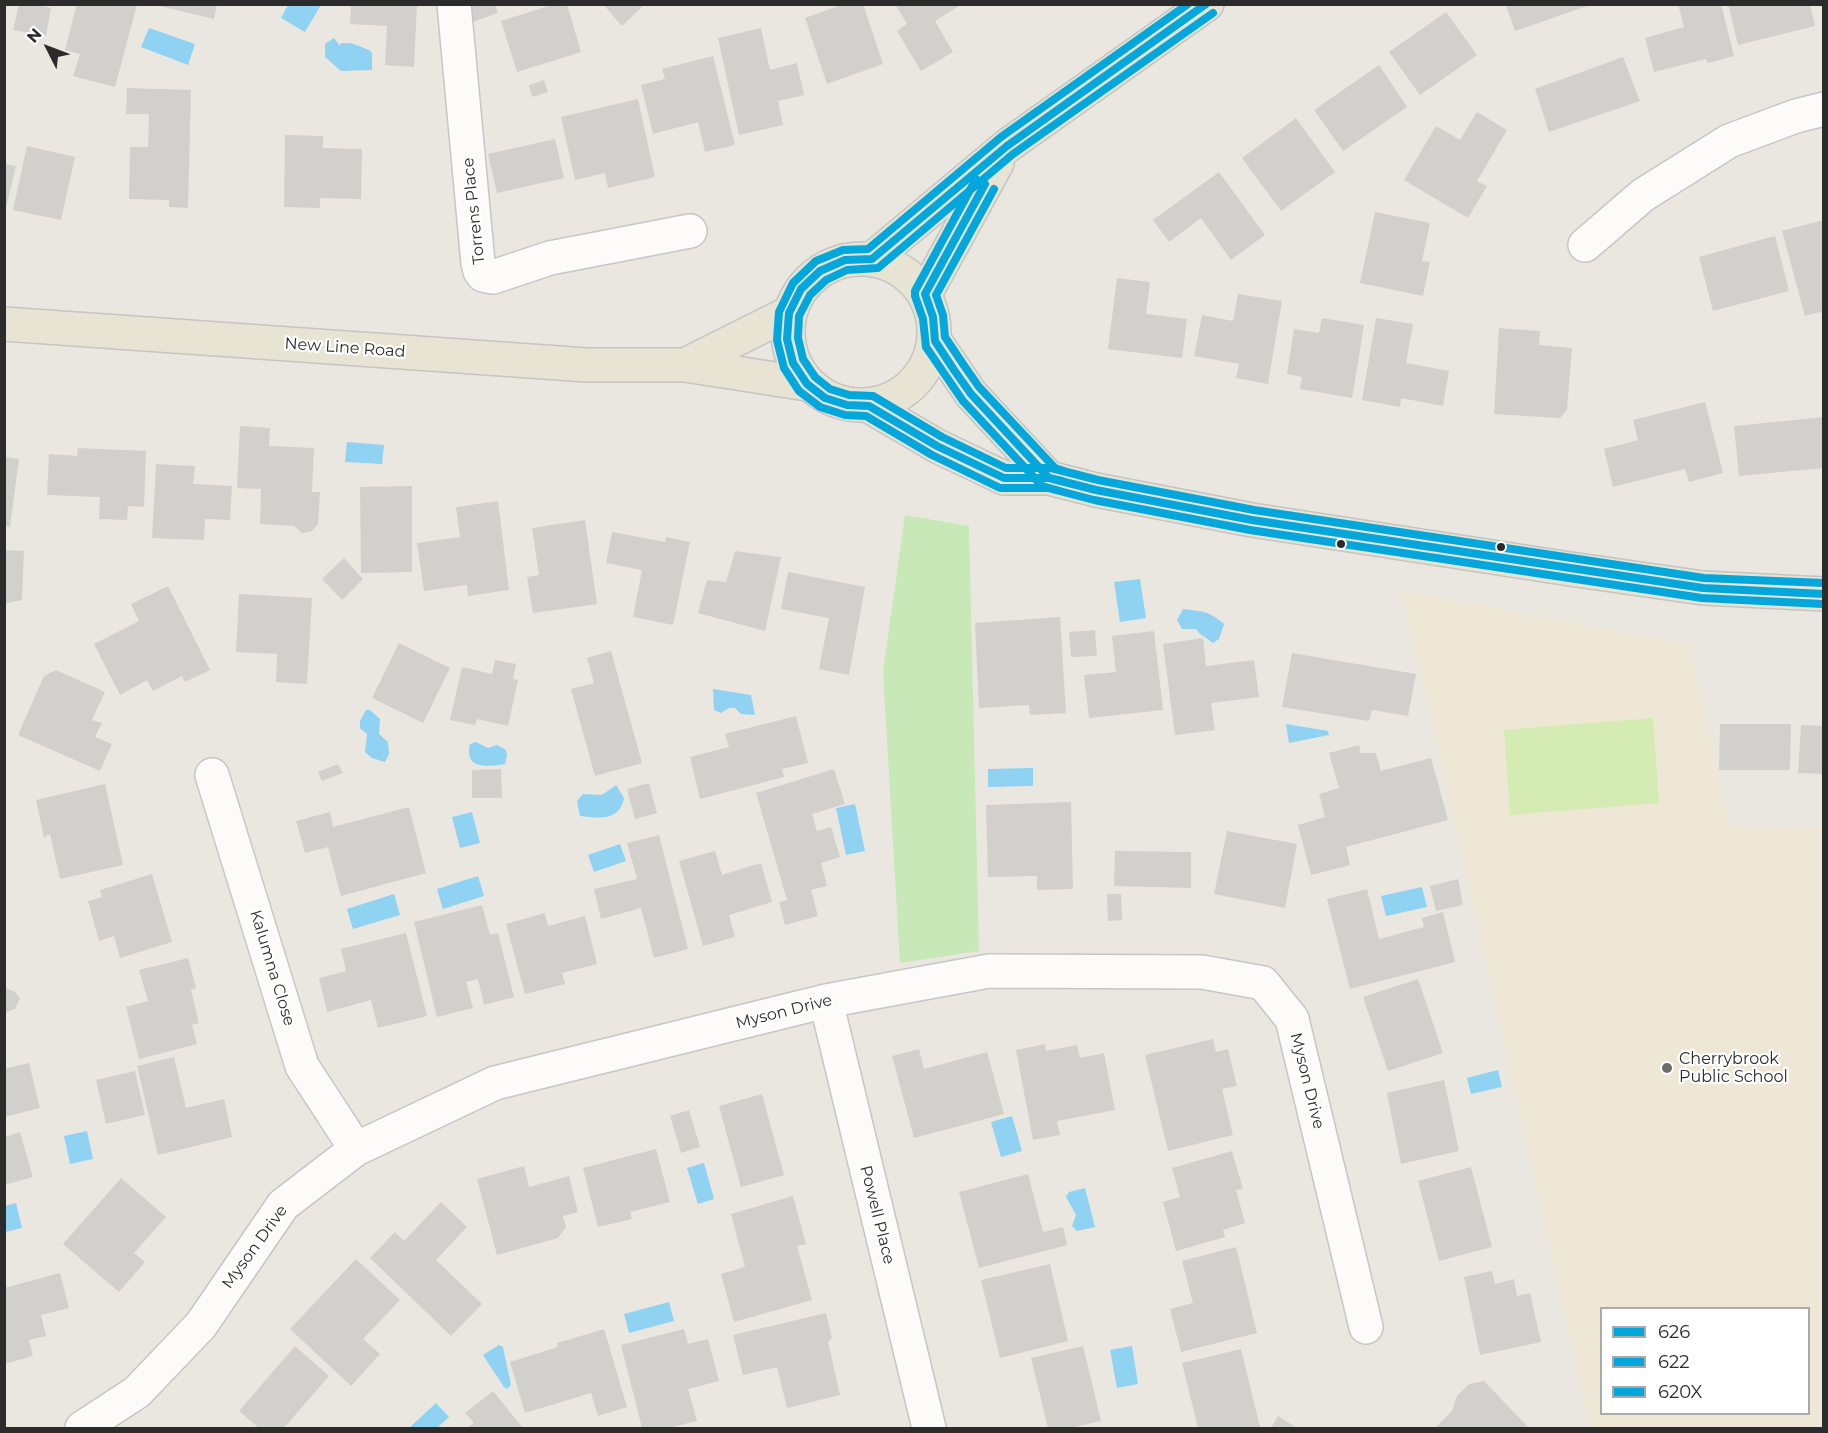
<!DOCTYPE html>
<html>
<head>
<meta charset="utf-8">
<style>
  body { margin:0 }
  #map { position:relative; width:1828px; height:1433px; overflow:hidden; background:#eae7e1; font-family:Montserrat,sans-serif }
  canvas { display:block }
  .frame { position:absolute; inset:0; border:6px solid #2b2b2b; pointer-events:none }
  .legend { position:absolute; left:1600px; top:1307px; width:210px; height:108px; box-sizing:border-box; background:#fff; border:2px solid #aaa; margin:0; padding:8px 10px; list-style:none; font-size:18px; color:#2b2b2b }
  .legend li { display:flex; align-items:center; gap:12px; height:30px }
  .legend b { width:30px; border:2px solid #aaa }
  .north { position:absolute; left:18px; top:18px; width:60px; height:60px; -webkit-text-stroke:4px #fff; paint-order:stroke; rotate:312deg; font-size:16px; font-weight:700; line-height:24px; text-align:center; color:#2b2b2b }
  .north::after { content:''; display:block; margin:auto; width:21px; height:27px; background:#2b2b2b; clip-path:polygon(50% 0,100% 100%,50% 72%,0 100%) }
</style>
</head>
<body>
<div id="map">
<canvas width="1828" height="1433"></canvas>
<div class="frame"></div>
<ul class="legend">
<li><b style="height:8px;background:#04a7db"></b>626</li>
<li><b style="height:8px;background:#04a7db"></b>622</li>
<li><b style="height:8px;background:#04a7db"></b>620X</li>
</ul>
<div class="north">N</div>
</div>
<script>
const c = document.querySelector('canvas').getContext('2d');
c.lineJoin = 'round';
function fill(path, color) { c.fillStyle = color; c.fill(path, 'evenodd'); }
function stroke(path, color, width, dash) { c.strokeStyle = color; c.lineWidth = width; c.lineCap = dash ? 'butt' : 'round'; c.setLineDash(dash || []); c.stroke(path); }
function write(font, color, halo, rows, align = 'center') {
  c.font = font + ' Montserrat,sans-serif'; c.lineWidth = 4.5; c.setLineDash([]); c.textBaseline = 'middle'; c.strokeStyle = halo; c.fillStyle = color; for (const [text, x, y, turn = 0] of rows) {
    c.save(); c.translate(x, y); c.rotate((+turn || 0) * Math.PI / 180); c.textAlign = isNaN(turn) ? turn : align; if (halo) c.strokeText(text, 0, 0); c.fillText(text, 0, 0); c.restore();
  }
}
const education = new Path2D(`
  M1401,590L1689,644L1729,824L1823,828V1424L1799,1428H1590L1433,726ZM1602,1308H1808V1414H1602Z`);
const green = new Path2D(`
  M905,515L969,526L979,951L900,963L883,671Z`);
const pitch = new Path2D(`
  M1653,718L1659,803L1510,815L1504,730Z`);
const water = new Path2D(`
  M288,5V4L321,5L305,32L281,18Z
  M149,28L195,44L188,65L141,47Z
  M334,38L340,46L341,43H351L369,50L372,53V70L341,71L325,57V44Z
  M347,442L384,445L382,464L345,462Z
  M1140,579L1146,618L1120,622L1114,582Z
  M1183,609C1203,612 1208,610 1224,624L1219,639L1213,643L1199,633L1196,629H1182L1177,620Z
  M713,689L751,695L755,715L741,714L735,708H729L721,713L714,710Z
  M366,710H370L380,719L379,734L388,742L389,754L385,762L372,758L365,752L367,734L360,728V721Z
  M1286,724L1328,731L1329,735L1289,743Z
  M476,742L488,748L497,745L506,750L507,755L505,764C486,767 464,769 470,744Z
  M1033,768V786L988,787V769Z
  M616,785L624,798C619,822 599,818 580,816L577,801L583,794L602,795Z
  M855,804L865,851L846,855L836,808Z
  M472,812L480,843L460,848L452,817Z
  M620,844L626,861L594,872L588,855Z
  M478,876L484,896L443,909L437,889Z
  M1422,887L1427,907L1386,916L1381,896Z
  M394,894L400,915L353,929L347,909Z
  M1498,1070L1502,1087L1471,1094L1467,1078Z
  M1012,1116L1022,1151L1001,1157L991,1122Z
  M87,1131L93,1159L70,1164L64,1136Z
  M704,1163L714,1199L698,1204L687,1168Z
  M1085,1188L1095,1227L1077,1231L1072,1226L1076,1215L1066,1197L1069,1192Z
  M16,1203L22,1228L5,1232V1206Z
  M669,1302L674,1321L629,1333L624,1314Z
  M499,1345L503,1347L511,1385L507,1389L504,1387L483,1355Z
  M1132,1346L1138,1384L1117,1388L1110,1350Z
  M436,1403L449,1417L437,1428H409Z`);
const building = new Path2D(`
  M19,4H34L51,8L46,36L13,30Z
  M77,4L137,5L115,87L73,76L80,54L65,50Z
  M152,4H217L214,19Z
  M351,4H417L414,67L385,65L387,26L350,24Z
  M466,4H495L498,13L472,22Z
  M555,4H567L581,52L517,72L501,21Z
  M603,4H645L622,26Z
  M844,4H863L883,64L827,84L805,18Z
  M895,4H962L935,21L953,52L921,71L897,31L907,24Z
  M1678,4H1721L1734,56L1708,63L1706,59L1654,72L1645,38L1684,27Z
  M1728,4H1810L1815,26L1738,45Z
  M1506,5H1590L1515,31Z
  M1446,12L1477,55L1420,95L1389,52Z
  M761,28L770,70L797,63L804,95L778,101L783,125L739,135L718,38Z
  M713,56L735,145L705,152L698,122L653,134L641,85L665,79L662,69Z
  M1623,57L1640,101L1549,132L1535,89Z
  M1379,65L1407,107L1343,151L1314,110Z
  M544,80L548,92L532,97L529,85Z
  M127,88L191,90L188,208L169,207V200L129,199L130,147H148L149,114H126Z
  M638,99L655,177L608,188L605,173L575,180L561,117Z
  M1477,112L1507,130L1477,181L1487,186L1468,218L1404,180L1436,126L1460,140Z
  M1296,118L1335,172L1281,211L1242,158Z
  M285,135L323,136V148L362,149L361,199L320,198V208L284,207Z
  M555,139L564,178L497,193L488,154Z
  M27,146L75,157L61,220L13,210Z
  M4,164L16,166L5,212H4Z
  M1219,172L1265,235L1231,260L1201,218L1169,242L1153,220Z
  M1375,212L1430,223L1422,261L1430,262L1423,296L1360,283Z
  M1824,220V311L1805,316L1782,231Z
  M1775,236L1789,291L1713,311L1699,257Z
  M1117,278L1150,282L1146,314L1187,319L1182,358L1108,349Z
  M1238,294L1282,301L1268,384L1236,378L1239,364L1194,356L1202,315L1233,321Z
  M1322,318L1364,325L1352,398L1300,389L1302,377L1287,374L1294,329L1319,333Z
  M1376,318L1413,324L1406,363L1449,371L1443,406L1401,398L1400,407L1362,400Z
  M1499,328L1540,331L1539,345L1572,348L1567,410L1560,418L1494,414Z
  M1705,402L1723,473L1689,482L1685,469L1613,487L1604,449L1638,440L1633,420Z
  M1824,417V468L1739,476L1734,426Z
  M240,426L270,428L269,446L314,448L312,492H320L318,524L312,531L302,533L294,526L260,524L261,489L237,488Z
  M78,448L146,451L144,507L128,506L127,520L99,519L100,497L47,495L49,454L77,456Z
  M4,457L19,459L10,527L4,526Z
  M156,464L195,466L193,484L232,486L230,520L205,519L204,540L152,538Z
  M412,486V572L361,573L360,487Z
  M498,501L509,590L468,596L467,585L424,591L417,543L460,537L456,507Z
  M585,520L597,604L533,613L527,577L539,575L532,528Z
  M612,532L665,542L666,537L690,542L673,625L633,617L642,570L606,563Z
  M4,550L24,551L22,600L4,604Z
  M735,551L781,557L765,631L698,613L707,580L726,582Z
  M344,558L363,579L342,600L322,579Z
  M788,572L865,587L849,675L819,669L829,618L781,609Z
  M168,586L210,670L185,682L182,676L153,691L147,680L120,695L94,644L139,621L131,604Z
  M239,594L312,598L307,684L276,682L277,654L236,652Z
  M1060,617L1066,713L1030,715L1029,705L979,708L975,623Z
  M1095,630L1097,656L1071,657L1069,632Z
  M1154,631L1163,710L1089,718L1084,675L1116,672L1112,636Z
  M1203,638L1206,666L1254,660L1259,697L1211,703L1215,730L1175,735L1163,644Z
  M399,643L450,668L423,723L372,698Z
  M611,651L642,763L595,776L571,689L594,683L587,658Z
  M1292,653L1416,674L1408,716L1372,710L1369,721L1282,707Z
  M495,660L516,664L513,679L518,680L508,726L477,719L475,725L450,720L462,667L492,674Z
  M56,670L105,692L92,720L102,723L95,737L112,744L100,771L18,735L44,676Z
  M796,716L808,763L782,769L784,777L700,799L690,757L729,747L725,734Z
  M1720,724H1791L1790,770H1719Z
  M1801,725L1824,726V774L1798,773Z
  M1359,745L1361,753H1376L1381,771L1431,758L1448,820L1346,847L1350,865L1311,875L1298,825L1325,817L1319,794L1339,788L1329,753Z
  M338,764L343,773L322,781L318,772Z
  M501,769L502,798H472V770Z
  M834,769L845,804L812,814L817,831L831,827L840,857L821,863L827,886L811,890L818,916L785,925L779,902L787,900L756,793Z
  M649,783L657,813L635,819L627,789Z
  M105,784L123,865L60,879L50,834L44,838L36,800Z
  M1071,802L1073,889L1037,890V876L988,877L986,805Z
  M409,807L426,873L341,896L328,847L305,853L296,821L330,812L333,827Z
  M1227,831L1297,844L1285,908L1214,894Z
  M659,835L688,949L654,958L641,908L601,919L594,889L637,879L627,843Z
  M715,851L722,875L761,863L772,902L729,915L735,937L703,946L679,861Z
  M1115,851L1191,852V888L1114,886Z
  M152,874L172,942L120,958L114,936L99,941L88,901L102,897L100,890Z
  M1458,879L1463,905L1436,911L1430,886Z
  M1367,889L1379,939L1424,927L1422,918L1443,912L1455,962L1350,989L1327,899Z
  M1107,894H1121L1122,920L1108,921Z
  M482,905L490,935L498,933L514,997L484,1005L478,979L466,982L473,1008L437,1017L414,922Z
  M545,913L548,926L585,916L597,964L562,973L565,984L525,994L506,924Z
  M406,933L427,1016L378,1028L371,1000L327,1012L319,978L346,971L341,949Z
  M188,958L196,988L191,990L199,1023L192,1025L197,1044L139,1059L126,1007L148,1001L139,970Z
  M1418,979L1443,1053L1388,1071L1363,997Z
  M6,988L15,992L20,998L15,1009L4,1013V989Z
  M1213,1039L1216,1052L1228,1049L1237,1086L1222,1089L1233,1135L1168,1151L1145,1055Z
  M1045,1044L1046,1051L1077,1045L1080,1058L1104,1053L1115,1110L1057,1121L1060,1135L1033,1140L1016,1050Z
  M919,1049L924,1069L987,1052L1004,1114L914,1138L892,1056Z
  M174,1057L186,1108L224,1099L232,1137L158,1155L137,1066Z
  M29,1063L40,1108L4,1117V1069Z
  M135,1071L145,1115L106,1124L96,1080Z
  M1444,1080L1459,1151L1401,1164L1387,1093Z
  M762,1094L784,1175L741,1187L719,1106Z
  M689,1110L700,1147L681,1153L670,1116Z
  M20,1132L33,1177L4,1185V1137Z
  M656,1149L670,1202L630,1212L632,1219L598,1227L583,1168Z
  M1232,1151L1243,1189L1236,1190L1245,1223L1223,1230L1225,1237L1176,1251L1163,1202L1180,1197L1172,1168Z
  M524,1166L529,1187L569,1176L578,1212L563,1216L566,1227L558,1238L497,1255L477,1179Z
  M1471,1167L1492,1247L1439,1261L1418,1181Z
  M1028,1174L1043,1232L1063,1227L1067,1245L979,1268L959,1192Z
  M121,1178L166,1217L134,1253L145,1262L119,1292L63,1244Z
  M793,1196L806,1244L797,1246L812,1300L734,1322L721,1274L745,1267L731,1214Z
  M441,1202L467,1227L436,1260L482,1304L451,1336L370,1258L395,1232L404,1241Z
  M1236,1247L1257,1333L1181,1352L1170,1309L1193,1303L1182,1261Z
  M356,1259L400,1300L363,1339L380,1354L351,1386L290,1329Z
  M1050,1264L1068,1341L1000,1358L981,1280Z
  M1492,1271L1495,1284L1514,1279L1517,1296L1530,1293L1541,1342L1480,1355L1464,1277Z
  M60,1273L69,1308L41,1315L46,1336L29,1340L33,1356L4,1364V1288Z
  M826,1313L832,1338L828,1342L840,1395L787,1408L777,1367L743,1375L733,1335Z
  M604,1329L627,1407L598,1416L591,1393L525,1413L510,1362L558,1347L557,1343Z
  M684,1329L688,1344L708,1339L719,1381L688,1389L697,1421L668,1428H642L621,1345Z
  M295,1346L329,1376L284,1428H259L239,1411Z
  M1083,1346L1101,1421L1070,1428H1048L1031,1358Z
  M1241,1349L1260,1427L1252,1428H1198L1182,1363Z
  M1484,1381L1529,1428H1437L1436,1427L1452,1411L1457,1396L1469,1384Z
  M493,1391L523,1428H467L474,1423L465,1413Z
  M1278,1416L1297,1428H1271Z`);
const minor = new Path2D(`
  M454,4L478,263L480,271L483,275L493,277L550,258L690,231
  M1585,245L1643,195L1729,141L1796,116L1824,109
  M212,775L302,1066L356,1149
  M826,1001L929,1428
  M82,1428L137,1392L201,1325L283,1205L356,1149L495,1083L826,1001L989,971L1202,972L1263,983L1292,1019L1366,1327`);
const major = new Path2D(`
  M788 332a73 73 0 1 1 146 0a73 73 0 1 1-146 0Z
  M872,259L1007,146L1207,4
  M925,294L997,163
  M4,324L587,365H685L807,384
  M935,341L971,394L1049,478
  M685,365L789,313
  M869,406L937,446L1004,478H1049L1096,490L1252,520L1570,569L1703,588L1824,594`);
const bus1 = new Path2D(`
  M1206,4L1007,146L872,259L845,260L820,271L801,289L789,313L787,339L793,363L807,384L825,398L847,405L869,406L937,446L1004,478H1049L1096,490L1252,520L1703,588L1824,594
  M985,184L925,294L933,317L935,341L954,370L971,394L1049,478L1062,481`);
const bus2 = new Path2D(`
  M1188,4L1001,137L868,249L843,250L816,261L793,283L779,312L777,340L784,368L799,391L820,407L845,415L866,416L932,455L1000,488H1048L1094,500L1250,530L1702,598L1823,604
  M976,179L915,291V296L923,319L926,347L963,401L1042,486L1060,491`);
const bus3 = new Path2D(`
  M1213,13L1013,154L878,268L847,270L826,280L810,295L799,316L798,338L803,359L815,377L830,389L849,395L873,396L942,437L1006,468H1051L1098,480L1254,510L1704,578L1824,583
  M994,189L936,295L943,315L945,337L963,364L979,387L1055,468L1064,471`);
const markers = [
  [1341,544,5,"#2b2b2b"],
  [1501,547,5,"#2b2b2b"],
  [1667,1068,6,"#6e6d6b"]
];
const streetNames = [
  ["Torrens Place",474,211,-96],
  ["New Line Road",345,348,4],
  ["Kalumna Close",272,968,73],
  ["Myson Drive",784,1012,-14],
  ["Myson Drive",1307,1081,76],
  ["Powell Place",877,1215,76],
  ["Myson Drive",255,1247,-54]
];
const poiNames = [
  ["Cherrybrook",1679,1059],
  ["Public School",1679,1077]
];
fill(education, '#eee7d5');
fill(green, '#c8e8b7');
fill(pitch, '#d4ecb4');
fill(water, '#8fd2f1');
fill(building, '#d2d0cc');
stroke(minor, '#c7c6c6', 36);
stroke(major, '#c5c4c2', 36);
stroke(minor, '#fcfbfa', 33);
stroke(major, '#e8e4d3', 33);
stroke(bus1, '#04a7db', 8);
stroke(bus2, '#04a7db', 8);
stroke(bus3, '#04a7db', 8);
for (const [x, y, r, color] of markers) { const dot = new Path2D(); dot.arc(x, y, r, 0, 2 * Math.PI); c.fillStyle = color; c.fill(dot); stroke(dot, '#fff', 2); }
write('16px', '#2b2b2b', '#fff', streetNames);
write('16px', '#2b2b2b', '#fff', poiNames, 'left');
</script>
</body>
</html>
